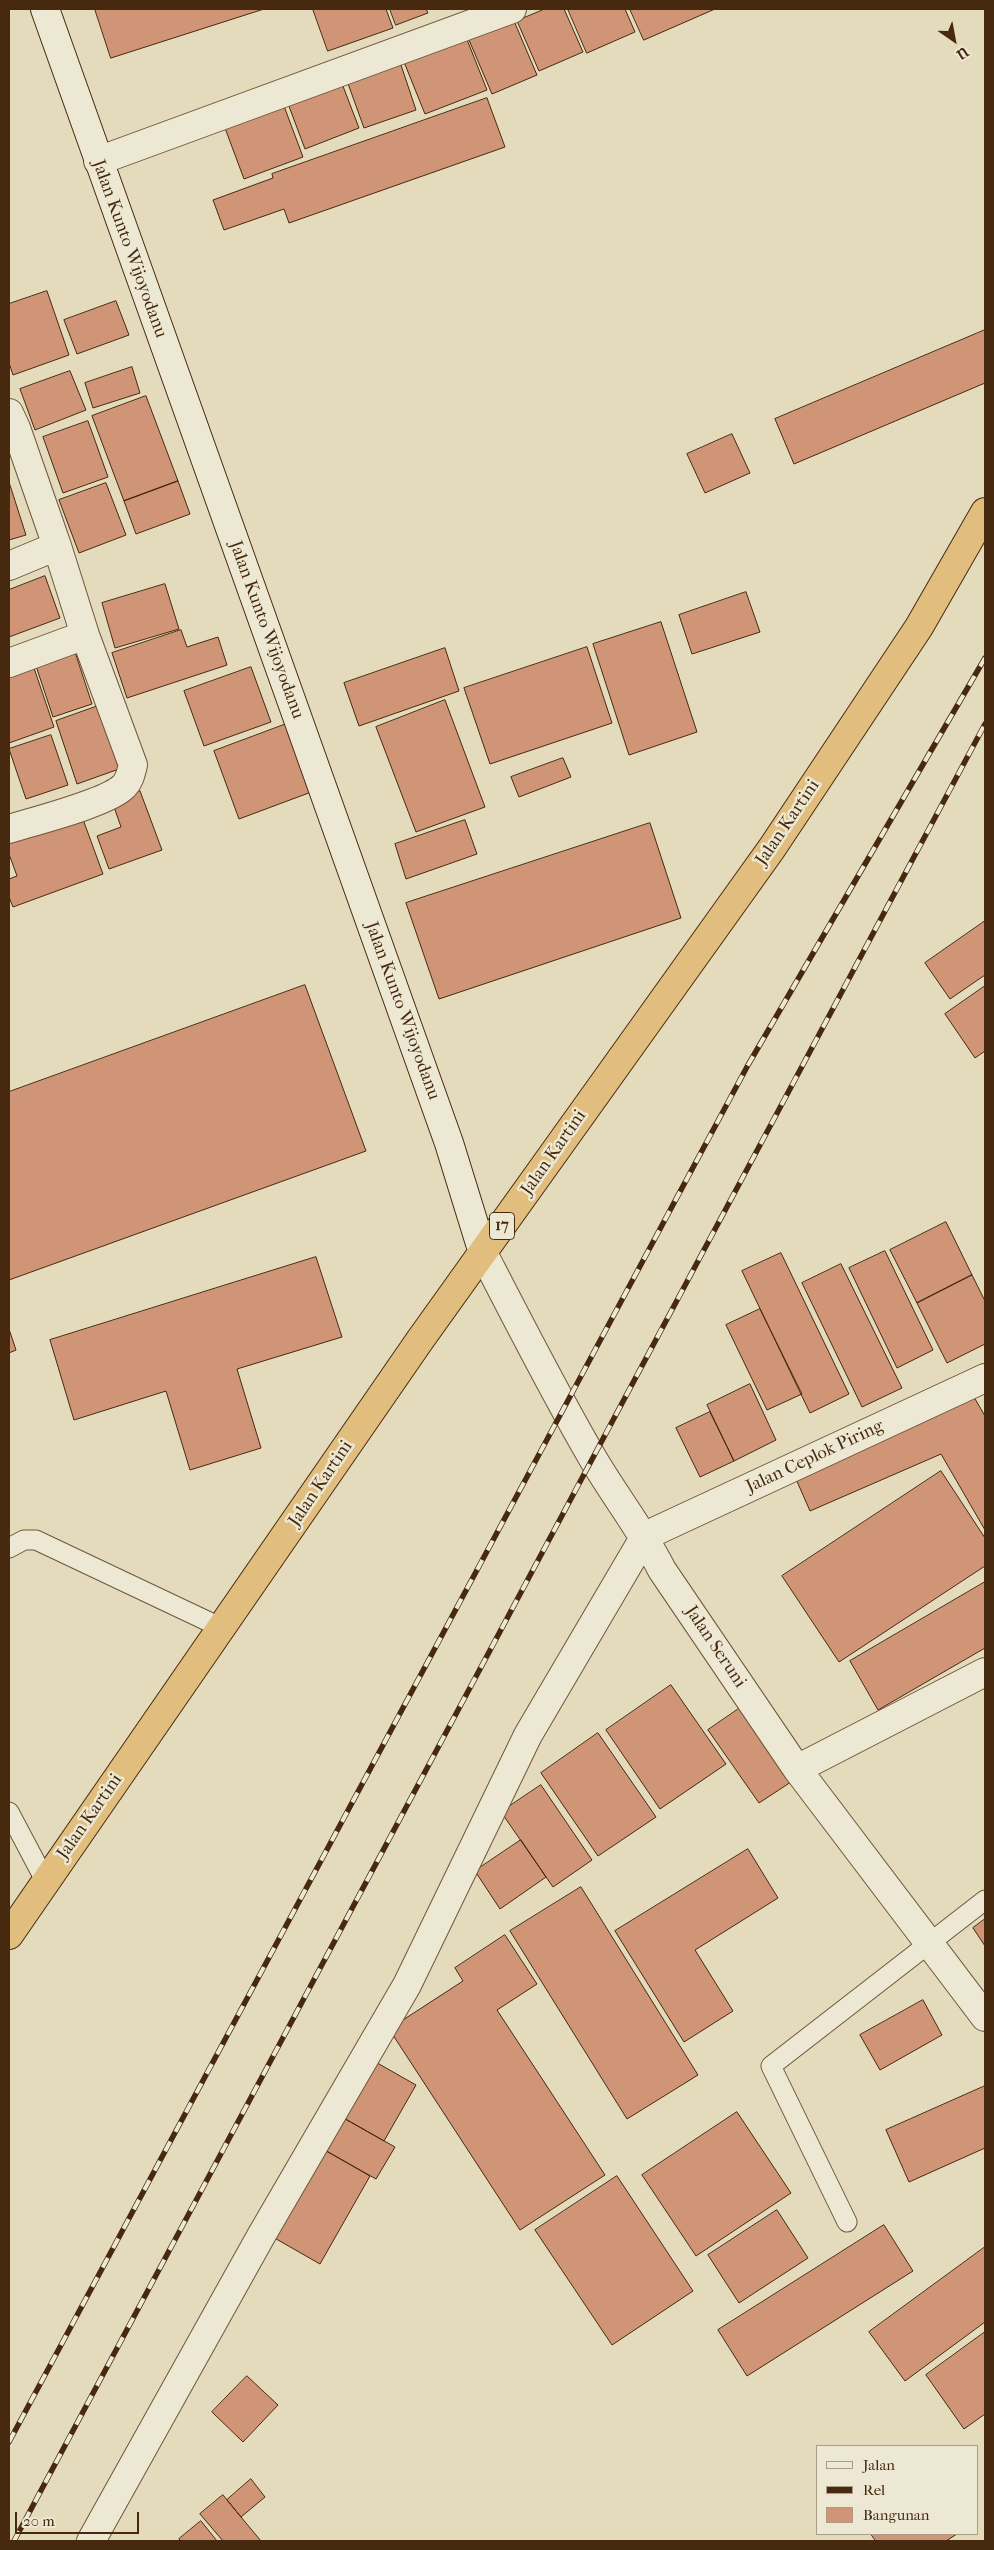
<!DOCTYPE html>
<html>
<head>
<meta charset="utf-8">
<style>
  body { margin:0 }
  #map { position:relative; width:994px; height:2550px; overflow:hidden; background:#e4dbbc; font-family:"IM FELL French Canon",serif }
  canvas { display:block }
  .frame { position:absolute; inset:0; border:10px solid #46290f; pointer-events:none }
  .legend { position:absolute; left:816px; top:2445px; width:162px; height:90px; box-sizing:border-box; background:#ede8d3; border:1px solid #aa9c85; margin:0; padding:6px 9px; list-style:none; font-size:15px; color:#46290f }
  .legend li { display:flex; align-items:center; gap:10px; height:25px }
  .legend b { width:25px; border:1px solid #aa9c85 }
  .north { position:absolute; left:929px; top:15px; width:50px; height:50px; -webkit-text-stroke:4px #ede8d3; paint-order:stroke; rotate:147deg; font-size:14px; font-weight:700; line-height:20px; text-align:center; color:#46290f }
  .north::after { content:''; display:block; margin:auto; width:18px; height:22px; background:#46290f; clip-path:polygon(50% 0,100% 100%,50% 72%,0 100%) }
  .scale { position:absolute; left:15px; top:2512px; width:124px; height:22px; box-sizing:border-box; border:2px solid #46290f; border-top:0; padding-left:6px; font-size:15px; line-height:18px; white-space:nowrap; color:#46290f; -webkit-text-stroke:4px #ede8d3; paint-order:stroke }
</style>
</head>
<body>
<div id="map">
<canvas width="994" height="2550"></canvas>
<div class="frame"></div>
<ul class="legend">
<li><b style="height:6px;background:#ede8d3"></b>Jalan</li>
<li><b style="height:6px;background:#46290f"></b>Rel</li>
<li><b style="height:14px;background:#cf9576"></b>Bangunan</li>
</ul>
<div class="north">U</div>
<div class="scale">20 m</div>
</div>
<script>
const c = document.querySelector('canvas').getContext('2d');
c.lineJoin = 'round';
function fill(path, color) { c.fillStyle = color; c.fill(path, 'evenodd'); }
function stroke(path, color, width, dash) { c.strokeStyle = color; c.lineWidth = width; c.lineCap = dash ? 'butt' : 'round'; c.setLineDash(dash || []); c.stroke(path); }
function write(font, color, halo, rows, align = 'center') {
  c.font = font + ' "IM FELL French Canon",serif'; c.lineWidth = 5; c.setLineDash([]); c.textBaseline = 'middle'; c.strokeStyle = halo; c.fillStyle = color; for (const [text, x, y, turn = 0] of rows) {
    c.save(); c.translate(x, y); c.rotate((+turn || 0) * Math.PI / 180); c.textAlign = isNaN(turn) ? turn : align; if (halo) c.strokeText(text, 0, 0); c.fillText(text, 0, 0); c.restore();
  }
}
const building = new Path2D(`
  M95,9H264L111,58Z
  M313,9H386L393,28L328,51Z
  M390,9H426L428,13L396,25Z
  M545,9H564L583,52L539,71L517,21Z
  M568,9H625L635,32L587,53Z
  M630,9H715L644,40Z
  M514,21L537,75L492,94L469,40Z
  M466,37L487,90L425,114L404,62Z
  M399,59L416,110L364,128L346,78Z
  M341,81L359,128L305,149L287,101Z
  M281,98L303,157L244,179L222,120Z
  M487,98L505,147L289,223L284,209L224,230L213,200L273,178L272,174Z
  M47,291L69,355L13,375L9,363V304Z
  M116,301L129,335L77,354L64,320Z
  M985,330V383L794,464L775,419Z
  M132,367L140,393L93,408L85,383Z
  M70,371L86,410L35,430L20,389Z
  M146,396L178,481L124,501L92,416Z
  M88,421L108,477L63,493L43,437Z
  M732,434L750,473L705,493L687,454Z
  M178,481L190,514L136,534L124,501Z
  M9,482L26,535L9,540Z
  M106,483L126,535L79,553L59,500Z
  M45,576L60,618L9,637V590Z
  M165,584L179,629L115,648L102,603Z
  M746,592L760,632L692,654L679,615Z
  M661,622L697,732L629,755L593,644Z
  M181,630L187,647L218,637L227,665L127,698L112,653Z
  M587,647L612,723L490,764L464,688Z
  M445,648L459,691L359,726L344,683Z
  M75,652L92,704L53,717L36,666Z
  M32,662L54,727L9,743V670Z
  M251,667L271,722L204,746L184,691Z
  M445,700L485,807L416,832L376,727Z
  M98,706L119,769L77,784L56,721Z
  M289,723L314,791L239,819L214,751Z
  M51,735L68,785L26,799L9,749Z
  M563,758L571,777L519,797L511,777Z
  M140,791L162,850L109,869L97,836L121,827L112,801Z
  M81,814L103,874L13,907L9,897V879L17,876L9,854V841Z
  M465,820L477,854L406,879L395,844Z
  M650,823L681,918L439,999L406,903Z
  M985,921V975L950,999L925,963Z
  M305,985L366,1151L9,1280V1092Z
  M985,986V1051L975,1058L945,1014Z
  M946,1222L972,1275L917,1303L890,1250Z
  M885,1251L933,1350L897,1368L849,1268Z
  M781,1253L849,1394L810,1413L742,1271Z
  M316,1257L342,1337L237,1369L261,1448L190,1470L166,1391L74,1420L50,1340Z
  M841,1264L902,1388L862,1407L802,1283Z
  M972,1275L985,1301V1344L947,1363L917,1303Z
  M760,1309L802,1394L767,1410L726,1325Z
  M9,1329L16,1350L9,1353Z
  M750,1384L776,1440L734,1461L707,1405Z
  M971,1392L985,1416V1530L941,1454L810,1511L792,1470Z
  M710,1412L734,1461L700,1477L676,1428Z
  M941,1471L985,1538V1566L839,1662L782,1576Z
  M985,1582V1648L878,1710L850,1661Z
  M671,1685L726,1764L660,1809L606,1730Z
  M740,1708L791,1782L759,1803L708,1730Z
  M598,1733L656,1817L598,1856L541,1773Z
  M541,1785L592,1860L553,1887L501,1812Z
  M521,1840L546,1877L500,1909L475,1871Z
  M748,1849L778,1898L695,1950L733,2011L684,2042L615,1931Z
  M581,1887L698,2075L627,2119L510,1931Z
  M985,1919V1946L973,1928Z
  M505,1935L537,1984L497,2010L605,2175L520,2230L389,2029L463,1981L455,1968Z
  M923,2000L942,2035L880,2070L860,2035Z
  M372,2060L416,2085L384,2141L340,2116Z
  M985,2086V2148L909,2182L886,2130Z
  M737,2112L791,2193L696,2256L642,2175Z
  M340,2116L395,2147L376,2179L321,2148Z
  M321,2148L370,2176L320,2264L271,2236Z
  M617,2176L693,2291L612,2345L535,2230Z
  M777,2210L808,2258L739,2303L708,2255Z
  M884,2225L913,2271L747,2376L718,2330Z
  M985,2247V2322L905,2381L869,2332Z
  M985,2332V2414L964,2429L926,2375Z
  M247,2376L278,2405L243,2442L212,2412Z
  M251,2479L265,2497L241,2517L227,2500Z
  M223,2495L241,2517L261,2541H223L200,2514Z
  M201,2521L217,2541H181L179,2539Z
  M871,2534H957L946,2541H876Z`);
const lane = new Path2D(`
  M9,1548L24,1540H36L222,1628
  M9,1812L46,1882
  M847,2222L771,2066L985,1900`);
const street = new Path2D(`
  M98,161L512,9
  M9,413L16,428L57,546L85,635L133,765C131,772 130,780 124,786C108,803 34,821 9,829
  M9,566L57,546
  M9,663L85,635
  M483,1253C518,1321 553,1390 592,1457C614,1495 642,1530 662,1570L797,1769L985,2017
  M797,1769L985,1672
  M91,2541L261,2236L407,1985L528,1735L645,1536L985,1378`);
const secondary = new Path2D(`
  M45,9L449,1143L483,1253`);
const highway = new Path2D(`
  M9,1935L420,1340L772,848L919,627L985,512`);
const rail = new Path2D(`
  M9,2442L748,1065L985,658
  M14,2541L985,724`);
const shields = [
  [502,1226,25]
];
const shieldNames = [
  ["17",502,1226]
];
const streetNames = [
  ["Jalan Kunto Wijoyodanu",129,249,70],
  ["Jalan Kunto Wijoyodanu",266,630,70],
  ["Jalan Kartini",788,823,-56],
  ["Jalan Kunto Wijoyodanu",402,1011,70],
  ["Jalan Kartini",554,1153,-55],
  ["Jalan Ceplok Piring",815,1457,-25],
  ["Jalan Kartini",321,1484,-56],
  ["Jalan Seruni",715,1647,56],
  ["Jalan Kartini",90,1817,-55]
];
fill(building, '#cf9576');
stroke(building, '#46290f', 1);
stroke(lane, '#6e563a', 21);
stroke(street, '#6e563a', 30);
stroke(secondary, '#46290f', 30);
stroke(highway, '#46290f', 30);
stroke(lane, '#ede8d3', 19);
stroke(street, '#ede8d3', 28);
stroke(secondary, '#ede8d3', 28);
stroke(highway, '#e2be7e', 28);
stroke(rail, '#46290f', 5.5);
stroke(rail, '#ede8d3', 4, [11]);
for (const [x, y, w] of shields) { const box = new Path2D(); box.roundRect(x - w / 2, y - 13.5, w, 27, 4); c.fillStyle = '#ede8d3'; c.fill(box); stroke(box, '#46290f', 1); }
write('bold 16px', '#46290f', null, shieldNames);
write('18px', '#46290f', '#ede8d3', streetNames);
</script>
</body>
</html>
